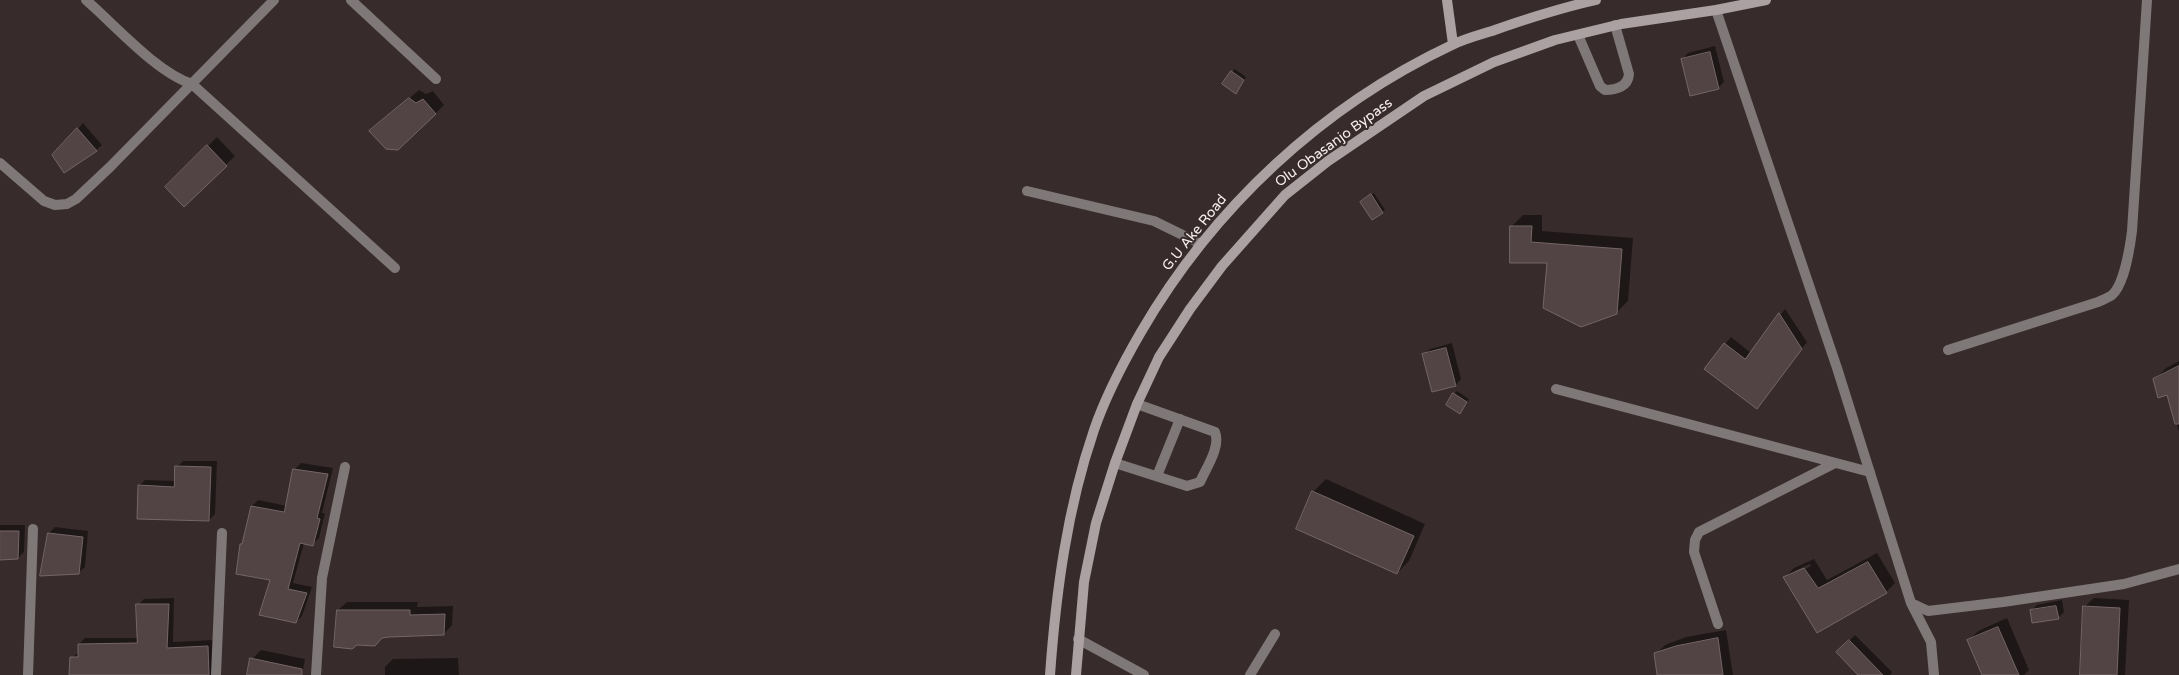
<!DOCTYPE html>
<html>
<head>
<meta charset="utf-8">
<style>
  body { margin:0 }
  canvas { display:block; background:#382b2c }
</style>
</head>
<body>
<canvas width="2179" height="675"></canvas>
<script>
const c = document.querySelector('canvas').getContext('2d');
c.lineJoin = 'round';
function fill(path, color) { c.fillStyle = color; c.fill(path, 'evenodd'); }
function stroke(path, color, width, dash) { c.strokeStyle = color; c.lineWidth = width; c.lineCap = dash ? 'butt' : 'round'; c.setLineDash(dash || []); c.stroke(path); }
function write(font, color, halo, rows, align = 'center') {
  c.font = font + ' "Varela Round",sans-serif'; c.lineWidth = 4; c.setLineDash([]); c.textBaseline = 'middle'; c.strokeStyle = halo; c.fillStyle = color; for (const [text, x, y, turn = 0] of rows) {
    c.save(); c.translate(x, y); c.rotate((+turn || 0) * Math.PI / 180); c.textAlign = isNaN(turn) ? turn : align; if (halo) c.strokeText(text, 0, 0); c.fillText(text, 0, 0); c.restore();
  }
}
const shadow = new Path2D(`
  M1715,46L1724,82L1718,88L1682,59L1688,53Z
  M1235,69L1246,77L1238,89L1232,72Z
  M419,90L426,94L433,91L444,105L435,114L371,131Z
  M83,123L102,145L96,150L78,129Z
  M217,137L235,156L184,205L167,187Z
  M1374,193L1385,210L1382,212L1361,202Z
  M1523,215H1542V231L1633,238L1628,301L1616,313L1548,262L1511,227Z
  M1785,309L1807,342L1757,407L1706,368L1731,337L1751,353Z
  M1452,343L1461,379L1456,385L1424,355L1430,349Z
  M2179,361V432L2168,394L2154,380L2166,368Z
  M1457,391L1469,399L1462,409L1454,394Z
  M183,461H217L215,514L209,520L139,486L145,480L176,481L177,467Z
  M301,463L333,468L322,513H325L319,538L313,544L304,543L293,583L312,587L302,616L296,622L271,579L244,542L252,506L258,500L287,506L295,469Z
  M1326,479L1425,524L1409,561L1397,573L1297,528L1314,491Z
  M0,525H25L24,552L18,558H0Z
  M55,527L88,531L85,567L78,573L49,533Z
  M1877,553L1895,583L1886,592L1817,631L1785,577L1794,568L1814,559L1827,580ZM1810,564L1811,566L1795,574V571Z
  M174,598L173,642L214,640L213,675H70L72,658L79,652V644L85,638H138V605L144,599Z
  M2094,598L2129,600L2125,675H2081L2084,607Z
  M2062,600L2064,612L2058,618L2031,611L2037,605Z
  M347,602H418L417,607L453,606L452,625L444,634L338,610Z
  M2007,618L2029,670L2024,675H1984L1969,640L1978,631Z
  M1726,630L1733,675H1658L1656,654L1665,645L1686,637Z
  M1855,635L1892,672L1890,675H1860L1838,652Z
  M261,650L305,659L302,675H248L252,659Z
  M458,658L459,675H385V667L393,659Z`);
const building = new Path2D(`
  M1710,52L1719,89L1690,96L1681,59Z
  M1231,71L1244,80L1236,94L1222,84Z
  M409,98L416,103L423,99L436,114L398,150L386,149L369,131Z
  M77,128L97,151L64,173L52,155Z
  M207,145L227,166L184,207L165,187Z
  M1371,194L1383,213L1372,220L1360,202Z
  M1510,226H1532L1531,242L1622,249L1617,314L1581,327L1543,308L1547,263H1510Z
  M1779,313L1802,349L1757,409L1704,369L1724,343L1745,359Z
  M1446,348L1456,386L1432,392L1422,354Z
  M2179,366V424H2175L2167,395L2158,398L2153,379Z
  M1453,393L1467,402L1460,414L1446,405Z
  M175,466L211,467L209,521L137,519L138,485L174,487Z
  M293,469L328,474L317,518L320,519L313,546L300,543L288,589L307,593L296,623L259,615L270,580L236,574L240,544H242L251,506L284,512Z
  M1312,491L1414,536L1397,574L1296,529Z
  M0,531H19L18,559L0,560Z
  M48,533L83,537L79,574L40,576Z
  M1868,562L1887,593L1817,633L1783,577L1804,568L1818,588Z
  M136,604H169L167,648L208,646L209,675H69L70,657H78V644L137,643Z
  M2056,606L2059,619L2032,623L2030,610Z
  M2083,606L2120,608L2117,675H2080Z
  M337,610H410V615L445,614L444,635L389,637L382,638L375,646L357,645L352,649L334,647Z
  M1998,627L2019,675H1982L1967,640Z
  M1718,638L1723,675H1657L1654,653L1676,646Z
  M1849,640L1883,675H1858L1836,652Z
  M250,658L302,669V675H247Z`);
const lane = new Path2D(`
  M1578,35L1600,86L1605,90C1616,90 1628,87 1629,74L1615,25
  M1027,191L1154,221L1201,244
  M1948,350L2098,302C2102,300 2108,298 2112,295C2124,285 2130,247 2132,231L2147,0
  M1115,463L1187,486L1200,482C1206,468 1221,447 1215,432L1137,404
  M1157,476L1180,419
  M1078,639L1144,675
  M1250,675L1275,634`);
const street = new Path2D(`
  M86,0C116,26 156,72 192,84L395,268
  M351,0L436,79
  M1716,10L1837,368L1911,603L1928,611L2003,602L2124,584L2179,569
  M0,163L44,201L55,205L67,204L76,199L110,167L274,0
  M1556,389L1870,472
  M1911,603L1931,642L1934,675
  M1718,624L1694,552L1695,540L1699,532L1835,463
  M28,675L33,529
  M216,675L222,533
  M316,675L322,578L345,467`);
const secondary = new Path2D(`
  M1447,0L1453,44
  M1050,675C1056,592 1067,509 1094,430C1106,395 1123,363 1141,332C1213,208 1322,106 1452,45C1464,39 1479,35 1492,31C1526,19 1561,8 1596,0
  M1076,675L1084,582L1096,523L1115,463L1137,404L1159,357L1190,309L1222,266L1285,195L1328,161L1424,96L1494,62L1555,40L1621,24L1716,10L1766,0`);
const streetNames = [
  ["Olu Obasanjo Bypass",1334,143,-36],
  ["G.U Ake Road",1195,233,-51]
];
fill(shadow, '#0007');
fill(building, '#524445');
stroke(building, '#746566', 1);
stroke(lane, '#7f7878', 10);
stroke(street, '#7f7878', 10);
stroke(secondary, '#aca1a2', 10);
write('14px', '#f7eeee', '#382b2c', streetNames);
</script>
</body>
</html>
